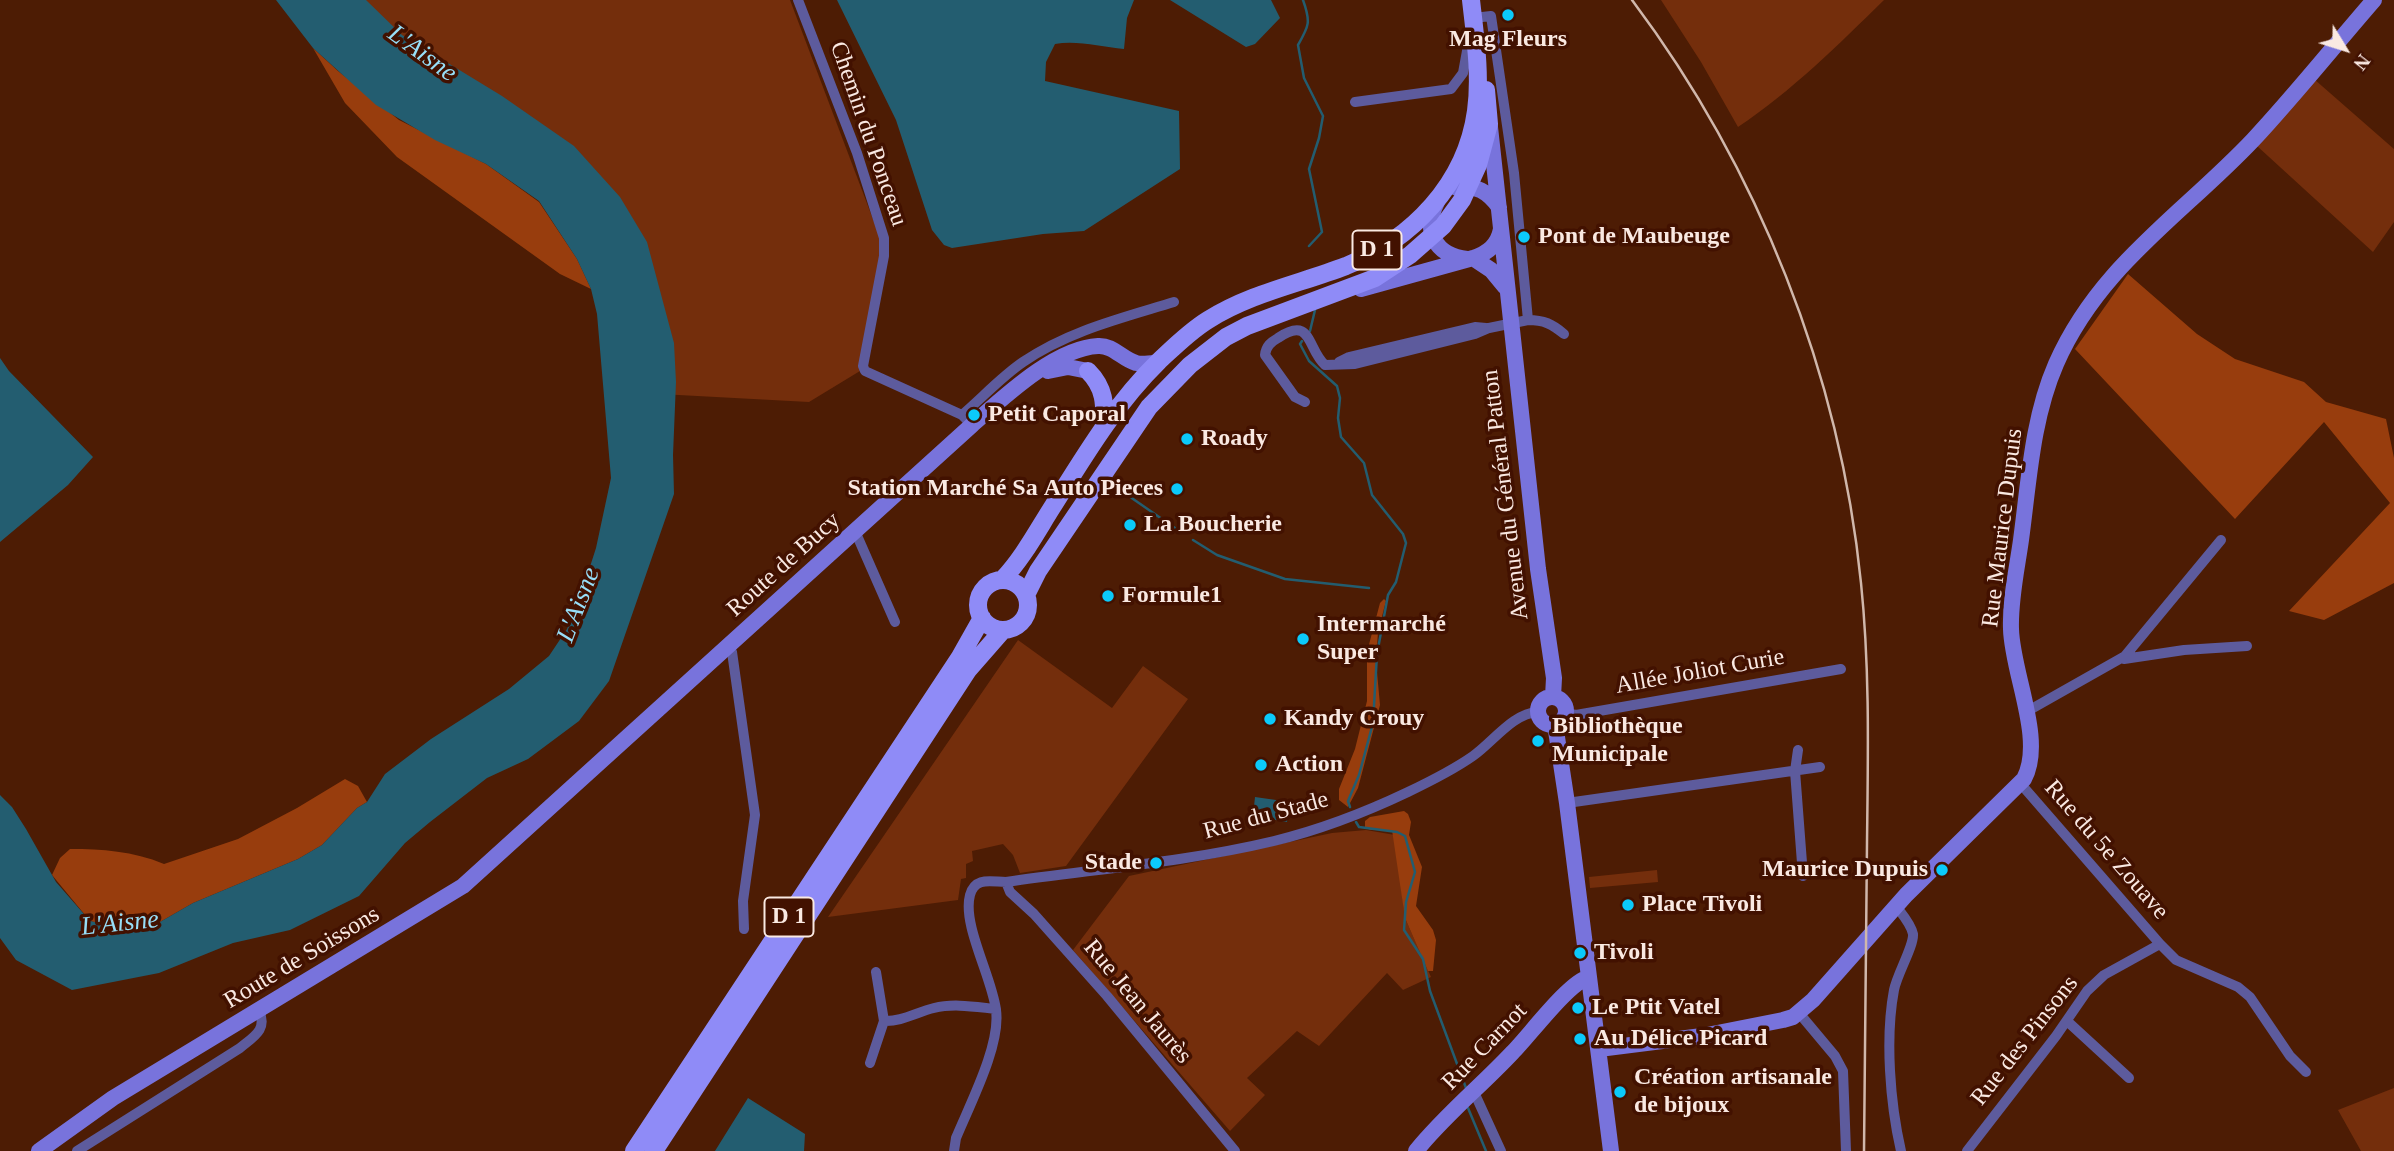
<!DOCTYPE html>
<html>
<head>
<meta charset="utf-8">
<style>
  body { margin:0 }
  #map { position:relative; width:2394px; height:1151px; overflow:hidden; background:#4d1c04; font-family:Georgia,serif }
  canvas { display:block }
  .north { position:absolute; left:2310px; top:14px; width:70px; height:70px; -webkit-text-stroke:5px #421100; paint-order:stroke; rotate:128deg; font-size:19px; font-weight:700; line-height:28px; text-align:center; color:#fae9e2 }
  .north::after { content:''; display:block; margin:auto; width:24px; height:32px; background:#fae9e2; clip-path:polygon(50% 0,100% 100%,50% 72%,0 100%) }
</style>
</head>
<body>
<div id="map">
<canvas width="2394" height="1151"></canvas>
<div class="north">N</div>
</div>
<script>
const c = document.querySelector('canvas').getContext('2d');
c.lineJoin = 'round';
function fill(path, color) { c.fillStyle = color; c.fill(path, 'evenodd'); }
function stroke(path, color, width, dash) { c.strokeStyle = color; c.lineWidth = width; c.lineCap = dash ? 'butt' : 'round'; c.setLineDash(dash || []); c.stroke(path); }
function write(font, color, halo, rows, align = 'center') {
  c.font = font + ' Georgia,serif'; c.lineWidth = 7; c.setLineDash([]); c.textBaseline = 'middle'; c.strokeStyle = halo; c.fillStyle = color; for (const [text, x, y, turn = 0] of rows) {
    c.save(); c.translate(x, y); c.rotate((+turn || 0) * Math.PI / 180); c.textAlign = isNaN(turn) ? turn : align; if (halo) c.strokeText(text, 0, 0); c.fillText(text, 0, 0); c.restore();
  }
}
const green = new Path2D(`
  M312,0H790L882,243L860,371L809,402L660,394L600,216Z
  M1661,0H1884C1838,45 1792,91 1738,127L1701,62Z
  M2314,79L2394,149V222L2373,252L2257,146Z
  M1018,640L1112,708L1143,666L1188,699L1066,866L1020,873L1013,855L1003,844L972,851L973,861L966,864V878L961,879L958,900L828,917Z
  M1366,830L1395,835L1405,918L1431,977L1403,990L1387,973L1319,1046L1297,1031L1247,1078L1265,1095L1230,1131L1073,950L1129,876L1332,833Z
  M1657,870L1658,882L1590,888L1589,877Z
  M2394,1088V1151H2361L2338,1110Z`);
const forest = new Path2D(`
  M313,48L338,71L399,120L486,164L539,202L577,259L591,289L560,274L397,157L345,103Z
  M2128,274L2197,334L2235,359L2304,382L2326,402L2386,419L2394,458V583L2324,620L2289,611L2390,503L2324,422L2235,519L2075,349Z
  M1384,599L1386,601L1378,632L1376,661L1380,705L1358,788L1348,807L1339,800V789L1355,749L1367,701V652L1380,603Z
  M345,779L358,786L367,802L357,808L322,845L298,859L193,903L153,926L117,927L90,921L52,875L60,858L70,849C102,849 133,851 164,864L238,839L297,808Z
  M1404,811L1408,814L1411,822L1409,835L1422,867L1416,906L1433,930L1436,940L1433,971H1428L1405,918L1392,830H1371L1365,828V821L1370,817Z`);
const water = new Path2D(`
  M276,0H366L402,35L502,96L574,146L620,197L647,242L674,343L676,382L673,455L674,494L609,681L579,721L528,759L487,778L430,822L405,843L359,896L290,930L233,943L159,973L72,990L16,960L0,938V795L12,807L26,829L56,882L90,921L117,927L153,926L193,903L298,859L322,845L357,808L367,802L385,774L431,739L509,689L549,656L567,629L578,604L596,548L611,478L597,314L591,289L577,259L539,201L486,164L435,140L376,105L313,48Z
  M837,0H1134L1127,18L1124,49C1101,47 1077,40 1055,44L1046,62L1045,81L1179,111L1180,169L1084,231L1043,234L952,248L944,245L932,230L896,120Z
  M1170,0H1271L1280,18L1255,44L1246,47Z
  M0,358L9,371L93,457L68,485L0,542Z
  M1255,797L1290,802L1287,822L1253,816Z
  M748,1098L805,1134L804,1151H715Z`);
const stream = new Path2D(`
  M1303,0C1311,22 1309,26 1298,45L1304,78L1323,116L1319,138L1309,169L1322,232L1309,246
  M1310,331L1315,310
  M1302,341L1300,344L1309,361L1337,386L1340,398L1338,418L1341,437L1364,463L1372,495L1403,534L1406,543L1396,582L1388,595L1377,654L1373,723L1359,775L1348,801L1350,807
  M1123,492L1175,528
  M1193,540L1217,555L1285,579L1369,588
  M1356,822L1359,827L1397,832L1405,836L1415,872L1406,902L1404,930L1423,959L1430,991L1466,1088
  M1468,1108L1486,1151`);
const street = new Path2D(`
  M798,0L857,153L884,238V256L863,366L865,371L962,415L972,425
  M1355,102L1451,89L1463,73L1467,51L1474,40
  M1528,320C1544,320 1552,324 1564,334
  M1339,362L1349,357L1475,327L1486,328
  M1305,402L1295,397L1265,355C1266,346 1271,342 1278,338C1312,315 1307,349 1325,365L1355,364L1475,334L1489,328L1528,320L1514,173L1491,16L1473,18
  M962,415C982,398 1001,377 1023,362C1068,331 1122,318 1174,302
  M855,531L895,622
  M728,647L732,652L755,815L743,901L744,929
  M2124,659L2184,650L2247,646
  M2026,712L2125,656L2221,540
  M1565,713L1576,715L1841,669
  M1798,750L1795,771L1803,876
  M2020,783L2160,944L2176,960L2238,987L2250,997L2290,1056L2306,1072
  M1567,803L1820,767
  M1006,882L1010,892L1034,914L1107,996L1235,1151
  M1896,906C1902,914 1911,924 1913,934C1914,946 1897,974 1894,990C1885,1038 1890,1103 1901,1151
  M1799,1013L1835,1056L1843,1071L1846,1151
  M884,1021C901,1022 917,1012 934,1008C954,1003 976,1007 996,1009
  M2067,1021L2129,1078
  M870,1063L884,1021L876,972
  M1474,1092L1501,1151
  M77,1151L240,1048C253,1037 268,1030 259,1011
  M954,1151L956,1138C970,1104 1001,1045 996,1010C992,977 962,925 970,895C975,876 992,882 1006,882C1095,869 1186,862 1274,841C1319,830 1366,812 1408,792C1431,781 1453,770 1473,756C1493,742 1513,713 1538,712
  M1967,1151L2056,1036L2087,991L2104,975L2160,944`);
const secondary = new Path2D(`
  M1490,127L1538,569L1554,678L1553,697
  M1457,188C1476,184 1488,192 1499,207
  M1437,202C1423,230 1434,255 1467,259
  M1473,258C1488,253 1498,245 1501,229
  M1361,289L1473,258L1491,270L1505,287
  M1048,371L1068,367L1088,371
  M1538 711a14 14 0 1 1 28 0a14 14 0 1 1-28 0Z
  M1555,724L1567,803L1611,1151
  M1599,1049L1702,1036L1783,1020L1793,1017L1813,1000L1906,895L2024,779C2045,740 2012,673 2011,629C2010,599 2017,569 2021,540C2029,481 2032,419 2056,364C2099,266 2182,215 2253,140C2295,95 2334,46 2374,0
  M39,1151L113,1098L463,886L972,425C1003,398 1055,348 1098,346C1113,345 1122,359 1136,363C1142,365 1152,363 1158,362
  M1416,1151C1444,1116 1481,1086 1512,1053C1530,1035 1568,983 1589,977`);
const primary = new Path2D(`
  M1088,371C1105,388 1105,404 1104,427
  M978 605a25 25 0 1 1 50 0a25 25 0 1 1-50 0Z
  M1002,580C1023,558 1037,531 1053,506C1085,455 1116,403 1159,361C1174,347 1190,331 1208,320C1251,293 1299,284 1346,266C1412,239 1466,184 1476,111C1481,75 1475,36 1471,0
  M1026,595L1038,571L1149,407L1190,365L1226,337L1247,326L1375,278L1410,255L1443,226L1462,200L1478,165L1489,124L1486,90
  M634,1151L960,657L982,618
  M654,1151L968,670L1003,630`);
const rail = new Path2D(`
  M1632,0C1758,168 1840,374 1861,583C1870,670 1868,756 1867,843C1866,946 1865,1048 1864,1151`);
const markers = [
  [1508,15,7,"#0bcafa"],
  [1524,237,7,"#0bcafa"],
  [974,415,7,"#0bcafa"],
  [1187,439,7,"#0bcafa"],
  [1177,489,7,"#0bcafa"],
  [1130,525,7,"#0bcafa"],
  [1108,596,7,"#0bcafa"],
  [1303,639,7,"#0bcafa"],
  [1270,719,7,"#0bcafa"],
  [1538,741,7,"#0bcafa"],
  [1261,765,7,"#0bcafa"],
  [1156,863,7,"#0bcafa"],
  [1942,870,7,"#0bcafa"],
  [1628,905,7,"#0bcafa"],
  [1580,953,7,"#0bcafa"],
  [1578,1008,7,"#0bcafa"],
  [1580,1039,7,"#0bcafa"],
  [1620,1092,7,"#0bcafa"]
];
const shields = [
  [1377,250,49],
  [789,917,49]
];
const shieldNames = [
  ["D 1",1377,250],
  ["D 1",789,917]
];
const poiNames = [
  ["Mag Fleurs",1508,40,"center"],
  ["Pont de Maubeuge",1538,237],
  ["Petit Caporal",988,415],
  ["Roady",1201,439],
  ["Station Marché Sa Auto Pieces",1163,489,"right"],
  ["La Boucherie",1144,525],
  ["Formule1",1122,596],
  ["Intermarché",1317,625],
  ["Super",1317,653],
  ["Kandy Crouy",1284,719],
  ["Bibliothèque",1552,727],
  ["Municipale",1552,755],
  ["Action",1275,765],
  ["Stade",1142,863,"right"],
  ["Maurice Dupuis",1928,870,"right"],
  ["Place Tivoli",1642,905],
  ["Tivoli",1594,953],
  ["Le Ptit Vatel",1592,1008],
  ["Au Délice Picard",1594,1039],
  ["Création artisanale",1634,1078],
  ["de bijoux",1634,1106]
];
const streetNames = [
  ["Chemin du Ponceau",868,134,71],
  ["Avenue du Général Patton",1506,495,-97],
  ["Rue Maurice Dupuis",2003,528,-83],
  ["Route de Bucy",784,565,-42],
  ["Allée Joliot Curie",1700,672,-10],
  ["Rue du Stade",1266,816,-15],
  ["Rue du 5e Zouave",2106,850,49],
  ["Route de Soissons",302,958,-31],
  ["Rue Jean Jaurès",1137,1002,50],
  ["Rue des Pinsons",2025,1041,-52],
  ["Rue Carnot",1485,1047,-46]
];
const waterNames = [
  ["L'Aisne",422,54,36],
  ["L'Aisne",579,605,-69],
  ["L'Aisne",120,924,-6]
];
fill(green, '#742e0c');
fill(forest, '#983d0d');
fill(water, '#235d70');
stroke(stream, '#235d70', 2.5);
stroke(street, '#5d5b9d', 10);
stroke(secondary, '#7873dc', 16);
stroke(primary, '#8f8bf7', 18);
stroke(rail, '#d0b7ab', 2.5);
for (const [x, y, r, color] of markers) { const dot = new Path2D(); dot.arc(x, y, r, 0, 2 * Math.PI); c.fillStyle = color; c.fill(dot); stroke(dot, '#421100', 2.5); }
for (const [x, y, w] of shields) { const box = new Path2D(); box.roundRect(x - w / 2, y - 19.5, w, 39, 5); c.fillStyle = '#421100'; c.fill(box); stroke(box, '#fae9e2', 2); }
write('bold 23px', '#fae9e2', null, shieldNames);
write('bold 24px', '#fae9e2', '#421100', poiNames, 'left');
write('24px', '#fae9e2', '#421100', streetNames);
write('italic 26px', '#97def7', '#421100', waterNames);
</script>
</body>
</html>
